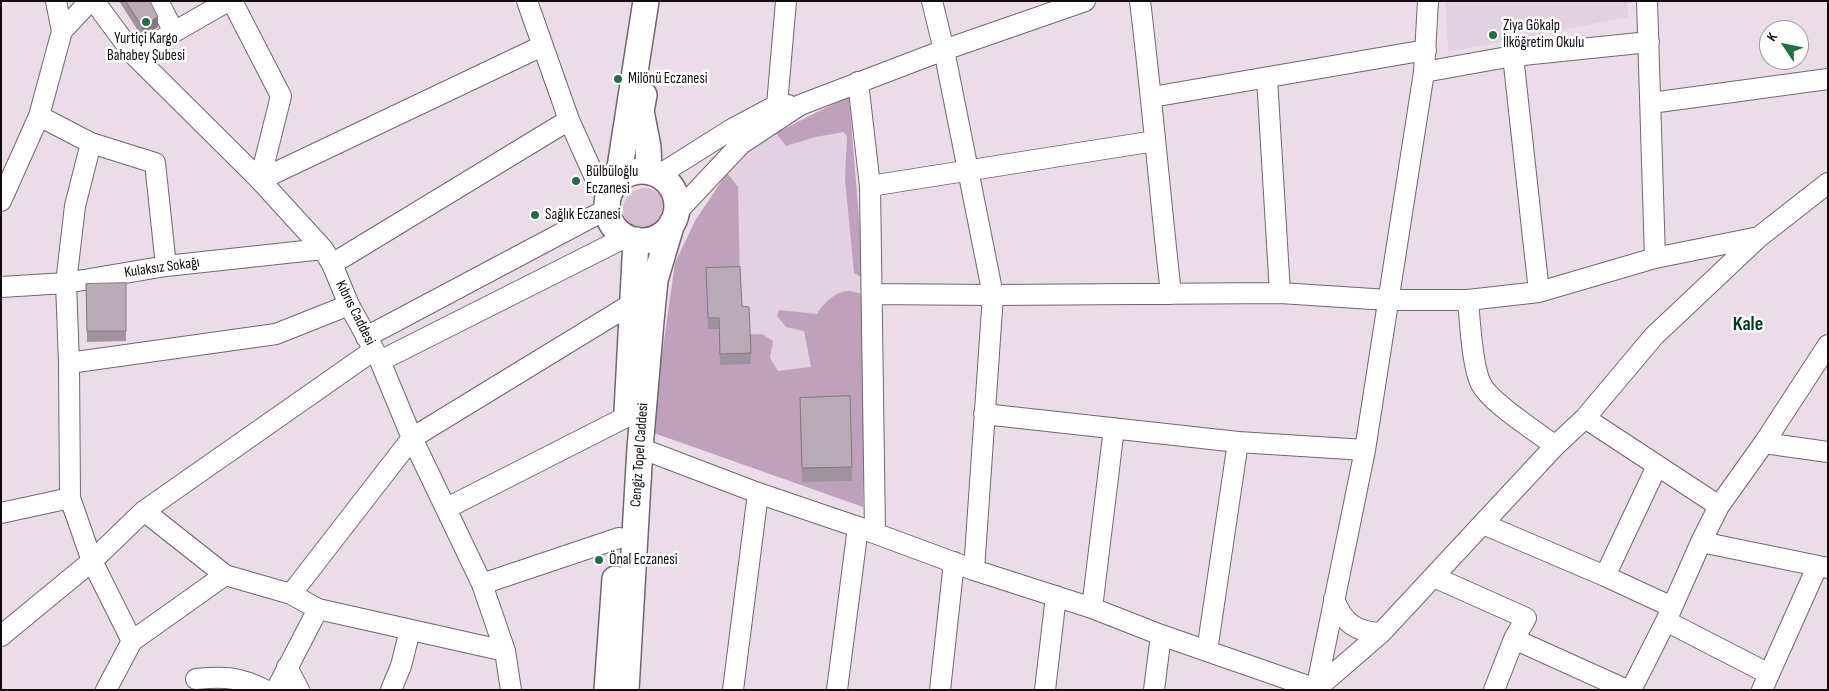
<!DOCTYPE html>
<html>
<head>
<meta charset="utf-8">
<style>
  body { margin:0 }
  #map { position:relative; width:1829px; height:691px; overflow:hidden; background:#ebdde8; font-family:"Sofia Sans Condensed",sans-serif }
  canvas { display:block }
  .frame { position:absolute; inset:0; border:2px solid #0f0b0f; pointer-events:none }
  .north { position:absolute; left:1759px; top:20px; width:50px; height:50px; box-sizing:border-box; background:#fff; border:1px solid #9f9d9f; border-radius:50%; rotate:304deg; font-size:14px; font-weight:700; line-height:20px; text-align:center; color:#0f0b0f }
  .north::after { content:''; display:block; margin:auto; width:18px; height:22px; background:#1e7142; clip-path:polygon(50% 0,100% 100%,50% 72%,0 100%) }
</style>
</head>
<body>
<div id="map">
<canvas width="1829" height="691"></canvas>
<div class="frame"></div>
<div class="north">K</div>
</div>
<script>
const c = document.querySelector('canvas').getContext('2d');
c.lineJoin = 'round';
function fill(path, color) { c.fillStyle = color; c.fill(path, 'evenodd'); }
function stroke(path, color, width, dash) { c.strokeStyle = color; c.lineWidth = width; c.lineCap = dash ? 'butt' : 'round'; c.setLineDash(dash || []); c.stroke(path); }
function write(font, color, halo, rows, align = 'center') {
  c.font = font + ' "Sofia Sans Condensed",sans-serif'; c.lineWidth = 5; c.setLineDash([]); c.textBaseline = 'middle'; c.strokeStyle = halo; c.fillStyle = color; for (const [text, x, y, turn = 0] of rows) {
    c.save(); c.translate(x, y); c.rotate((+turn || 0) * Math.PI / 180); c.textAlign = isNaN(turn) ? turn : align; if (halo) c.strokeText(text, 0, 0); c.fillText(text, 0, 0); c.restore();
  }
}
const built = new Path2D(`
  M1446,1H1627L1628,17L1448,52Z
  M849,96L865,295L863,507L675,263L695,221L722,179L742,157L776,133Z`);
const green = new Path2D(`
  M623 209a21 21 0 1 1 42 0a21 21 0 1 1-42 0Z`);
const forest = new Path2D(`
  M849,96L864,279L854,273L845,179L847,137L844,132L815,137L786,146L776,133Z
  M727,173L738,187L741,335L762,334L773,341L770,358L778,371L811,367L804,331L786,327L777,316L779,310L817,314C823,303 836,291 849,291C854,291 860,294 865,295L863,507L651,432L675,263L695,221Z`);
const minor = new Path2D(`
  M56,1L62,31
  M94,1L134,55L260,180L323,249L332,264L349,305L380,361L412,438L482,584L505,651L511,690
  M158,1L174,32
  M232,1L281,96L260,180
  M527,1L569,120L596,180L612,188
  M932,1L944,50L993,295L974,570
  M1140,1C1152,99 1160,196 1171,294
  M1647,1L1655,258
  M134,55L228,1
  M1513,56L1539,292
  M1424,72L1513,56L1649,42
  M1267,78L1280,293
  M858,82L870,186L875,533
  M1152,97L1426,50
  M1651,103L1828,79
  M777,105L786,1
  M39,116L91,143L155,163L166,266
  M91,143L75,206L66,283L69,363L70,498L92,561L132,641
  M659,175L732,129L777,105H788
  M260,180L542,46
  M870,186L1155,141
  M1,201L39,116L62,31L90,1
  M676,213L741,144L800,105L944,50L1085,1
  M332,264L569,120
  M1,287L66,283L166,266L323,249
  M872,294L993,295L1280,293L1388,300H1468L1539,292L1655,258L1759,237
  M1468,300C1470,322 1472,366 1481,384C1491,403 1536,431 1555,446
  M366,337L607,209
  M380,361L626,237
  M69,363L276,334L349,305
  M984,414L1238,442L1365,450
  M1585,418L1719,506
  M1764,443L1828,452
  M640,448L758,493L858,527L974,570L1092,608L1161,635L1319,690
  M447,508L626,417
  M144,511L225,575L291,594L318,609L505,651
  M1,513L70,498
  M1483,524L1605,576L1672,607
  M1701,542L1828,568
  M1605,576L1657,466
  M1434,577L1526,618L1514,639L1494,690
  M482,584L619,538
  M291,594L412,438L633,303
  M1334,599C1343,623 1356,632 1381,633
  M1092,608L1114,428
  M1666,621L1769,674
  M1,636L92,561L144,511L374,350
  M1514,639L1627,690
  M1207,651L1238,442
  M287,667L299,690
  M196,679C224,676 239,677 265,690
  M1316,689L1381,633L1555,446L1585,418L1654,336L1759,237L1828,183
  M106,690L132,641L225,575
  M276,690L318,609
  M391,690L401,666L410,630
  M733,690L758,493
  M837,690L858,527
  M940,690L954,562
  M1045,690L1056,596
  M1154,690L1161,635
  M1316,690L1365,450L1424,72L1428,1
  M1631,690L1666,621L1701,542L1719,506L1764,443L1828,345
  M1762,690L1817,567`);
const major = new Path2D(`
  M644,95L641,111L648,147L649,171
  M607 206a35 35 0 1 1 70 0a35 35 0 1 1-70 0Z
  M618,180L646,1
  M627,412L636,240
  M607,690L615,579
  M626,690L640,448L651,321L655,280L672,223`);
const wall = new Path2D(`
  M119,1H150L158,27L142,37Z
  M706,268L751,353V364L720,365L719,329H708Z
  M126,283V341L87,342L86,284Z
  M800,412L852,467V481L802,482Z`);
const shadedWall = new Path2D(`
  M158,17V27L142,37V26Z`);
const building = new Path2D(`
  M126,1H150L158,17L142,26Z
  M740,267L742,306L749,307L751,353L720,354L719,318H708L706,268Z
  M126,283V331H87L86,284Z
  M850,396L852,467L802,468L800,398Z`);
const markers = [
  [146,22,5,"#1e7142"],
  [1493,35,5,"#1e7142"],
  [618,79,5,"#1e7142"],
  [576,181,5,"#1e7142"],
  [535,215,5,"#1e7142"],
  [599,560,5,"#1e7142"]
];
const poiNames = [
  ["Ziya Gökalp",1503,26],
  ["İlköğretim Okulu",1503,43],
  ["Yurtiçi Kargo",146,39,"center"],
  ["Bahabey Şubesi",146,56,"center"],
  ["Milönü Eczanesi",628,79],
  ["Bülbüloğlu",586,172],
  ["Eczanesi",586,189],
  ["Sağlık Eczanesi",545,215],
  ["Önal Eczanesi",609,560]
];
const streetNames = [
  ["Kulaksız Sokağı",162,268,-8],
  ["Kıbrıs Caddesi",355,313,63],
  ["Cengiz Topel Caddesi",640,455,-86]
];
const districtNames = [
  ["Kale",1748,325]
];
fill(built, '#e3d0e0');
fill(green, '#d6bed2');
fill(forest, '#c0a1bb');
stroke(minor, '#726670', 22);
stroke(major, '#726670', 28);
stroke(minor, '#fff', 20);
stroke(major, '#fff', 25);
fill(wall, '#9f949d');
fill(shadedWall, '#827880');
fill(building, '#b9acb7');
stroke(building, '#827880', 1);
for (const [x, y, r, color] of markers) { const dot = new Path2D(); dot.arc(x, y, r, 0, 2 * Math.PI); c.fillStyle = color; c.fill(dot); stroke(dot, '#fff', 2); }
write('15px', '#0f0b0f', '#fff', poiNames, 'left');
write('15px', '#0f0b0f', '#fff', streetNames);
write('bold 20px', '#003c1d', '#fff', districtNames);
</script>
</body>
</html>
